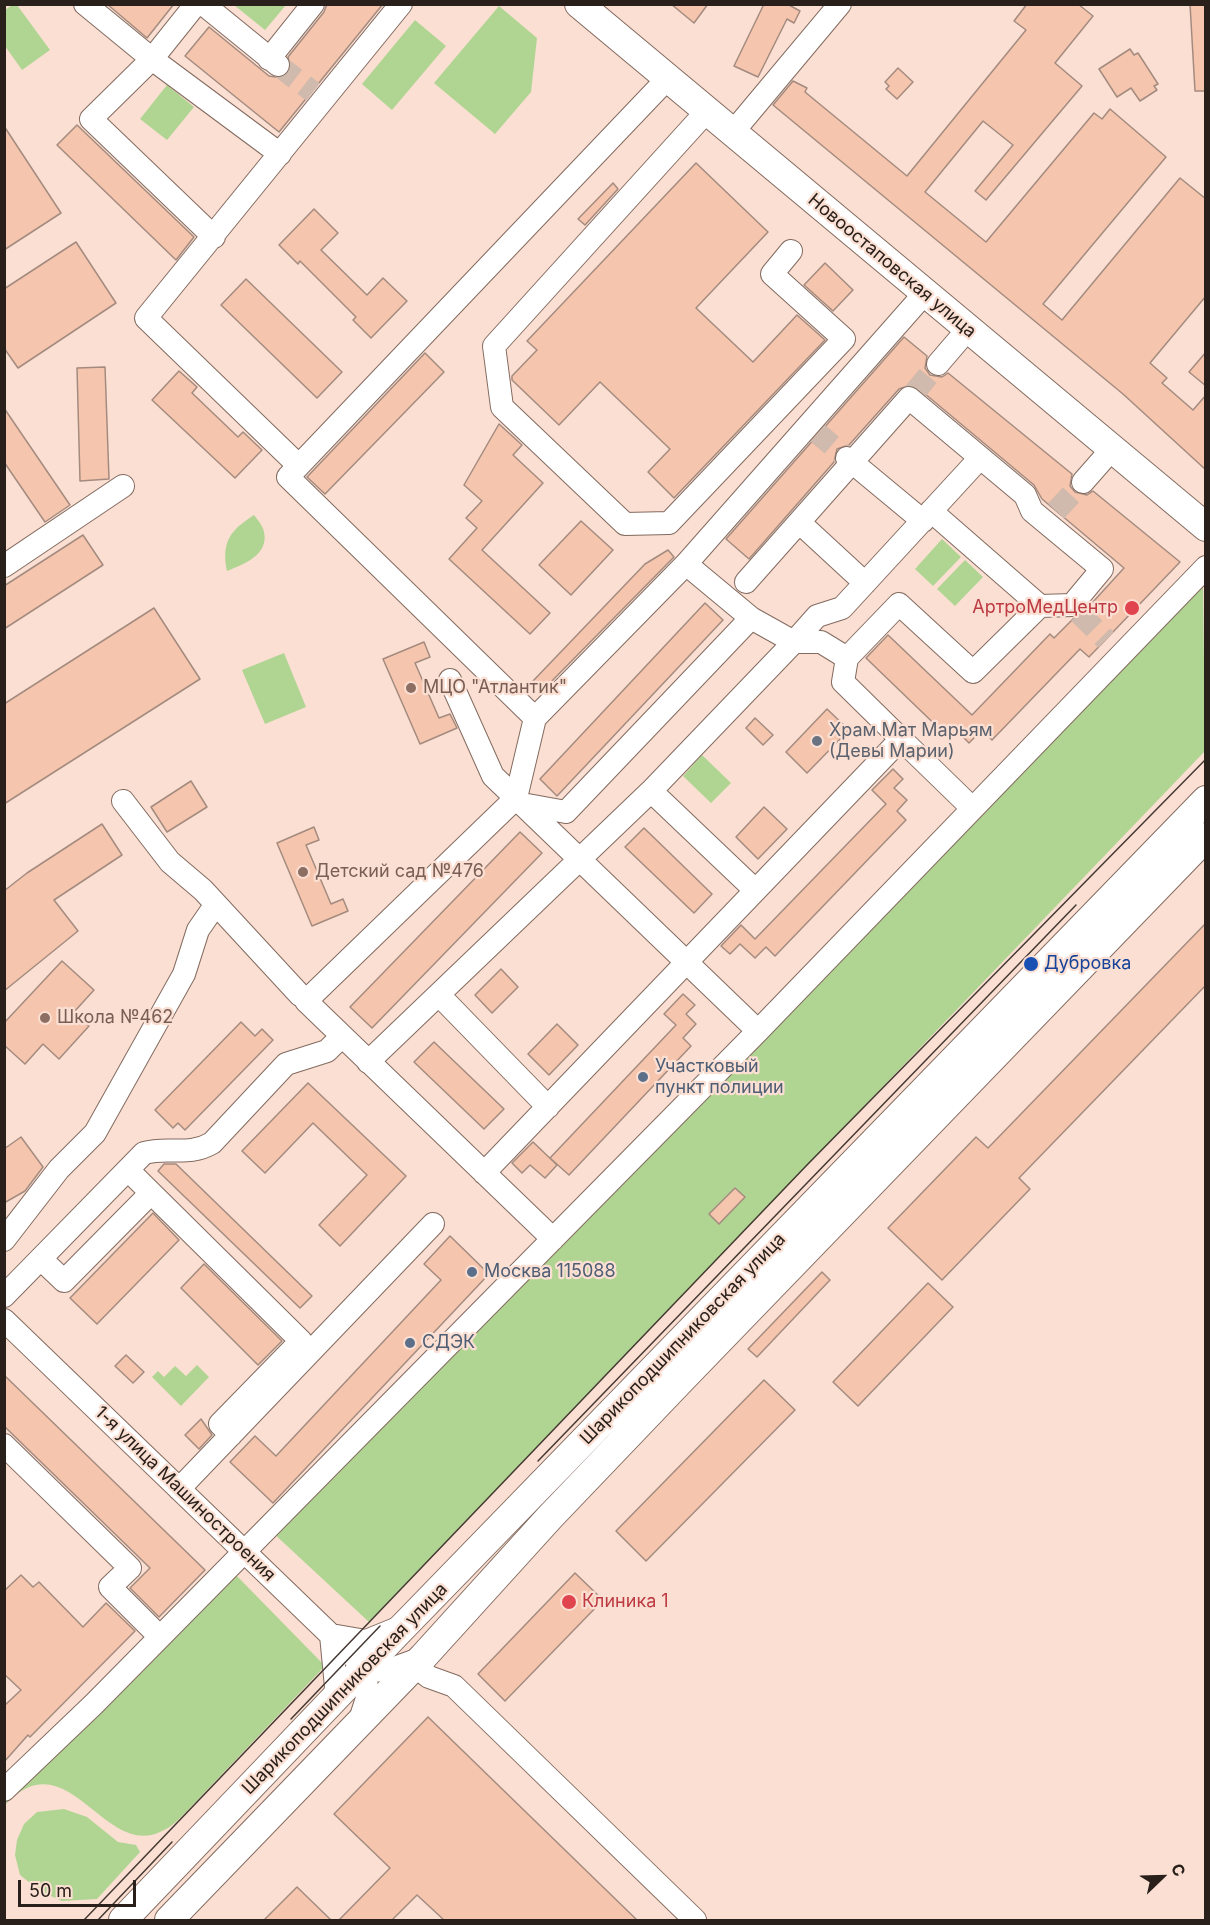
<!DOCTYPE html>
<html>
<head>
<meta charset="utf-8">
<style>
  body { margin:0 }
  #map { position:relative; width:1210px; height:1925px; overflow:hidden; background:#fadfd2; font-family:Inter,sans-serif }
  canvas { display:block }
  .frame { position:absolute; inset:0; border:6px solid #29201b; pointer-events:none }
  .north { position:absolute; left:1132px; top:1847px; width:60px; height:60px; -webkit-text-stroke:4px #fadfd2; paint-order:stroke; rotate:67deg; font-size:16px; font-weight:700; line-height:24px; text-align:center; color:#29201b }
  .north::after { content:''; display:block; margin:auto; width:21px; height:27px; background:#29201b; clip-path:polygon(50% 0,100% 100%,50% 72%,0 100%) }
  .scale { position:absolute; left:18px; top:1880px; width:118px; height:27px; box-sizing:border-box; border:3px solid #29201b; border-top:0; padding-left:8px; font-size:18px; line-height:21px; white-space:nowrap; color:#29201b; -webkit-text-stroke:4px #fadfd2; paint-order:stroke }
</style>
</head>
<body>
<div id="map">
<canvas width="1210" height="1925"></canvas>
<div class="frame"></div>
<div class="north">С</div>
<div class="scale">50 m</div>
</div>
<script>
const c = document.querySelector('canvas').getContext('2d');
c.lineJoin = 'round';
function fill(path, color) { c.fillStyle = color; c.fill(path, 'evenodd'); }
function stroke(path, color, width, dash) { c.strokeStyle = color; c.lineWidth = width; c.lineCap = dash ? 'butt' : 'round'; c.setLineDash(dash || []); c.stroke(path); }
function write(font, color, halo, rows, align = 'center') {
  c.font = font + ' Inter,sans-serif'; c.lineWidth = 4.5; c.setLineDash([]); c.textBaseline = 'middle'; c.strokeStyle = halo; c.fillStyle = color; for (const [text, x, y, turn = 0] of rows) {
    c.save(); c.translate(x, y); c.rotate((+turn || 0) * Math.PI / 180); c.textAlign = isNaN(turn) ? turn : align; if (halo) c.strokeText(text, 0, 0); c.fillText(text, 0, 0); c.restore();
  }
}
const green = new Path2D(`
  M12,5H17L50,50L22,70L5,46V10Z
  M234,5H286L265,30Z
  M499,6L537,38L531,92L495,134L434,83Z
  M415,20L446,46L392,110L362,84Z
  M167,85L194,107L167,140L140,119Z
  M254,515C257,519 263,526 264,532C269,555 244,564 227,571C221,541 231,530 254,515Z
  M942,539L961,557L933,586L915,569Z
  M965,560L983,577L955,606L937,589Z
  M1203,583L1205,751L369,1622L271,1531Z
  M284,653L306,707L265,724L242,670Z
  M702,755L731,783L711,803L683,776Z
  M197,1365L209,1377L181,1406L152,1377L158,1371L164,1377L175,1366L186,1376Z
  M233,1572L325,1666L187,1811C180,1818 172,1827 162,1831C104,1861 68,1737 5,1805V1803L54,1756Z
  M64,1809L87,1817L118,1842L136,1845L140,1852L97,1899L62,1901L40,1891L20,1875L15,1855L17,1840L24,1824L37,1812Z`);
const building = new Path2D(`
  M107,4H174L147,38Z
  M327,4H383L279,132L185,56L209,27L269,76L282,78L291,68L288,57L324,12Z
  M671,4H708L694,23Z
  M764,4H787L800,11L794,23L787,19L758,77L734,66Z
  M1027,4H1078L1093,16L1055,63L1082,86L986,200L975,191L1013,145L983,121L925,192L986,242L1094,113L1102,119L1110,109L1166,157L1043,304L1062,320L1180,178L1206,199V296L1150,363L1167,378L1162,383L1193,410L1206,395V470L1123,394L773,105L793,81L807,88L805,92L907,176L1026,30L1014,21Z
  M1190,4H1206V91H1195Z
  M1130,49L1134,55L1138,53L1158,84L1154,86L1157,90L1140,101L1131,88L1117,97L1099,69Z
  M898,68L913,82L897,99L886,89L889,86L885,82Z
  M77,125L194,237L176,260L57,145Z
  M4,126L61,213L4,250Z
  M696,163L768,232L696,308L753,362L797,315L825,340L674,498L648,472L670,449L600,382L559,425L512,380V376L537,350L527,341Z
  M613,183L618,189L585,225L578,219Z
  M314,209L338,233L321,250L367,295L383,278L407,301L371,338L353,320L356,317L300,261L298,264L279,245Z
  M76,242L116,303L18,368L4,348V289Z
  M825,263L853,290L833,311L804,285Z
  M246,279L342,372L317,398L221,305Z
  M904,337L927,356L925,368L930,375L942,377L948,373L1072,474L1070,486L1075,492L1087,495L1093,491L1180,562L1089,657L1080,649L992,740L982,730L969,743L957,731L949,738L866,658L888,635L972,715L1050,634L1054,638L1074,618L1082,614L1124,568L1042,499L1034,485L918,388L911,385L899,389L849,445L837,449L834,462L749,559L726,539Z
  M1206,352V386L1189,372Z
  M425,353L444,372L325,494L307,477Z
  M105,367L109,479L80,481L77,368Z
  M179,371L197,387L192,393L238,437L243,432L262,450L235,478L152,400Z
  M4,408L70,505L45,522L4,462Z
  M499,424L522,445L513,455L543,483L482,550L550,613L530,634L449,559L477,528L466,518L482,501L464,485Z
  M581,521L613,550L571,595L539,565Z
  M83,535L103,565L4,629V586Z
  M668,550L674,557L543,690L533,681L645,564Z
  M705,603L723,620L557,796L540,779Z
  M154,608L200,679L4,804V704Z
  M424,642L430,657L415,663L439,718L450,714L457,728L420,744L383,659Z
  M827,709L849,730L807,773L786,752Z
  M755,718L773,735L763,745L746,728Z
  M893,769L903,779L894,788L907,800L897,811L906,820L775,956L766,947L755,958L740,944L730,954L721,946L741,925L755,939L886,804L872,790Z
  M191,781L207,807L167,832L151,807Z
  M764,807L787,829L758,859L736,837Z
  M102,824L122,855L54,900L78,931L4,991V891L27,873Z
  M314,827L319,840L306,845L331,904L343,899L348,911L312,926L277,843Z
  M644,828L712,894L694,913L625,847Z
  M520,832L542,853L372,1028L350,1007Z
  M1206,923V985L1019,1178L1030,1189L942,1280L888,1228L976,1137L988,1148Z
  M62,961L94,990L74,1012L89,1026L59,1059L43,1044L25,1064L4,1045V1023Z
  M501,969L518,987L492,1013L475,995Z
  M683,994L695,1005L686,1014L696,1024L683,1038L691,1046L569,1175L550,1158L676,1025L664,1014Z
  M241,1022L255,1036L262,1029L273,1040L185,1130L178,1123L173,1128L155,1110Z
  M557,1024L578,1045L549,1075L528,1054Z
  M434,1042L504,1109L484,1129L414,1062Z
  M308,1083L406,1176L340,1246L319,1225L367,1175L313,1123L265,1173L242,1151Z
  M21,1137L43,1167L25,1191L4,1203V1149Z
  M533,1142L557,1165L545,1178L530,1165L522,1173L512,1163Z
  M164,1164H176L312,1296L300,1308L158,1171Z
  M735,1188L745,1197L719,1224L709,1214Z
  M153,1213L179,1240L97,1324L70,1298Z
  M450,1236L489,1274L273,1503L230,1462L255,1436L276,1456L441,1280L424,1264Z
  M204,1264L282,1341L258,1365L181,1288Z
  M822,1272L830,1280L757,1357L748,1349Z
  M928,1283L953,1307L858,1406L833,1382Z
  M126,1355L144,1372L133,1383L115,1366Z
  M4,1375L205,1570L159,1617L130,1588L150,1568L4,1426Z
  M764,1380L795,1410L646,1561L616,1531Z
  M201,1419L212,1435L199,1449L185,1435Z
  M575,1573L603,1600L505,1701L478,1674Z
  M21,1575L33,1587L39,1582L83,1627L106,1603L135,1631L30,1737L28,1735L4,1762V1706L21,1690L4,1674V1591Z
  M428,1717L498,1785L637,1920H444L417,1895L392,1920H339L390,1868L334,1814Z
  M297,1887L331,1920H264Z`);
const minorTunnel = new Path2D(`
  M278,65L313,92
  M914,393L938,364
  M815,431L847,458
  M1056,511L1083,482
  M1079,613L1106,640`);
const minor = new Path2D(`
  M85,4L152,59L280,154
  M196,4L152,59L91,119L214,237
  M203,4L278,65
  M269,59L313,4
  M707,111L494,346L502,407L625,524L669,523L844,339L772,274L791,251
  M733,132L840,4
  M938,364L968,329
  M847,458L923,521
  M298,465L146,318L401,4
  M1083,482L1112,449
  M931,511L1040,606
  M800,523L865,583
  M4,566L123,486
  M746,582L909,398L1025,495L1032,511L1102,569L1072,605L1040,606L973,672L899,604L847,658
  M794,642L817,616L842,608L980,458
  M450,680L493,776L758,1031
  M535,718L288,477L668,78
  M901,739L972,808
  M651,791L755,890
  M123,801L170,862L203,890L300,995
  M522,804L566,812L751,618
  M439,995L548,1107
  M368,1062L651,791L794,642L751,618L686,564L925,293
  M128,1170L301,1341L220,1424L231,1435
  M484,1173L901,739L843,682L847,658L821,642H794
  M553,1239L306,1001L516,798L535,718L686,564
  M4,1240L59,1169L95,1133L184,974L198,930L216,904
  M41,1259L64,1281L151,1193
  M4,1296L144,1153C169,1146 188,1157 212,1143L286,1064L327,1051L342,1036
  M4,1320L366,1669
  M4,1445L130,1568L110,1587L160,1637
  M179,1489L433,1224
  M331,1635L366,1641L398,1628
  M331,1635L336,1687L334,1702
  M415,1666L429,1677L454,1686L695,1920
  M366,1669L386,1671L419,1659
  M359,1723L367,1698L366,1669
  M4,1790L94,1704L758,1031L1206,567`);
const major = new Path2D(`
  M579,4L1206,527
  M123,1920L397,1633L1206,800
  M169,1920L423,1657L550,1517L681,1380L1206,837`);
const tram = new Path2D(`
  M538,1461L1076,905
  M291,1719L380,1626
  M84,1920L806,1166L1206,759
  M98,1920L172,1842`);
const markers = [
  [1132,608,8,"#e0444e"],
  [411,688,6,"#8d6e63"],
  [817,741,6,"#6b7280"],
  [303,872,6,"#8d6e63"],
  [1031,964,8,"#1a4fb4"],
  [45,1018,6,"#8d6e63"],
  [643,1077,6,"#5c6f8a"],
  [472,1272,6,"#5c6f8a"],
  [410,1343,6,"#5c6f8a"],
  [569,1602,8,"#e0444e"]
];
const streetNames = [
  ["Новоостаповская улица",892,266,40],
  ["Шарикоподшипниковская улица",683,1339,-46],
  ["1-я улица Машиностроения",185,1494,44],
  ["Шарикоподшипниковская улица",345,1689,-46]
];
const healthNames = [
  ["АртроМедЦентр",1118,608],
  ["Клиника 1",582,1602,"left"]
];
const educationNames = [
  ["МЦО \"Атлантик\"",423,688],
  ["Детский сад №476",315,872],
  ["Школа №462",57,1018]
];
const worshipNames = [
  ["Храм Мат Марьям",829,731],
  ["(Девы Марии)",829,752]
];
const transitNames = [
  ["Дубровка",1044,964]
];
const serviceNames = [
  ["Участковый",655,1067],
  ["пункт полиции",655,1088],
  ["Москва 115088",484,1272],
  ["СДЭК",422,1343]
];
fill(green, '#b0d592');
fill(building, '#f6c5ae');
stroke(building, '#a48b7f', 1.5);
stroke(minorTunnel, '#d0b9ad', 22, [22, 11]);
stroke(minor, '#836b60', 24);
stroke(major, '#836b60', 30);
stroke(minor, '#fff', 22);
stroke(major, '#fff', 28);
stroke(tram, '#443832', 1.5);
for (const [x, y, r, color] of markers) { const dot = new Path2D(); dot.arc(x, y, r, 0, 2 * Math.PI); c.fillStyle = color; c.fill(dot); stroke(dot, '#fadfd2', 2); }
write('18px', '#29201b', '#fadfd2', streetNames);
write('18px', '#be3a42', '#fadfd2', healthNames, 'right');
write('18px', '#785e54', '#fadfd2', educationNames, 'left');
write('18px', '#5b616d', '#fadfd2', worshipNames, 'left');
write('18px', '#164399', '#fadfd2', transitNames, 'left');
write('18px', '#4e5e75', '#fadfd2', serviceNames, 'left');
</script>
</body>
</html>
